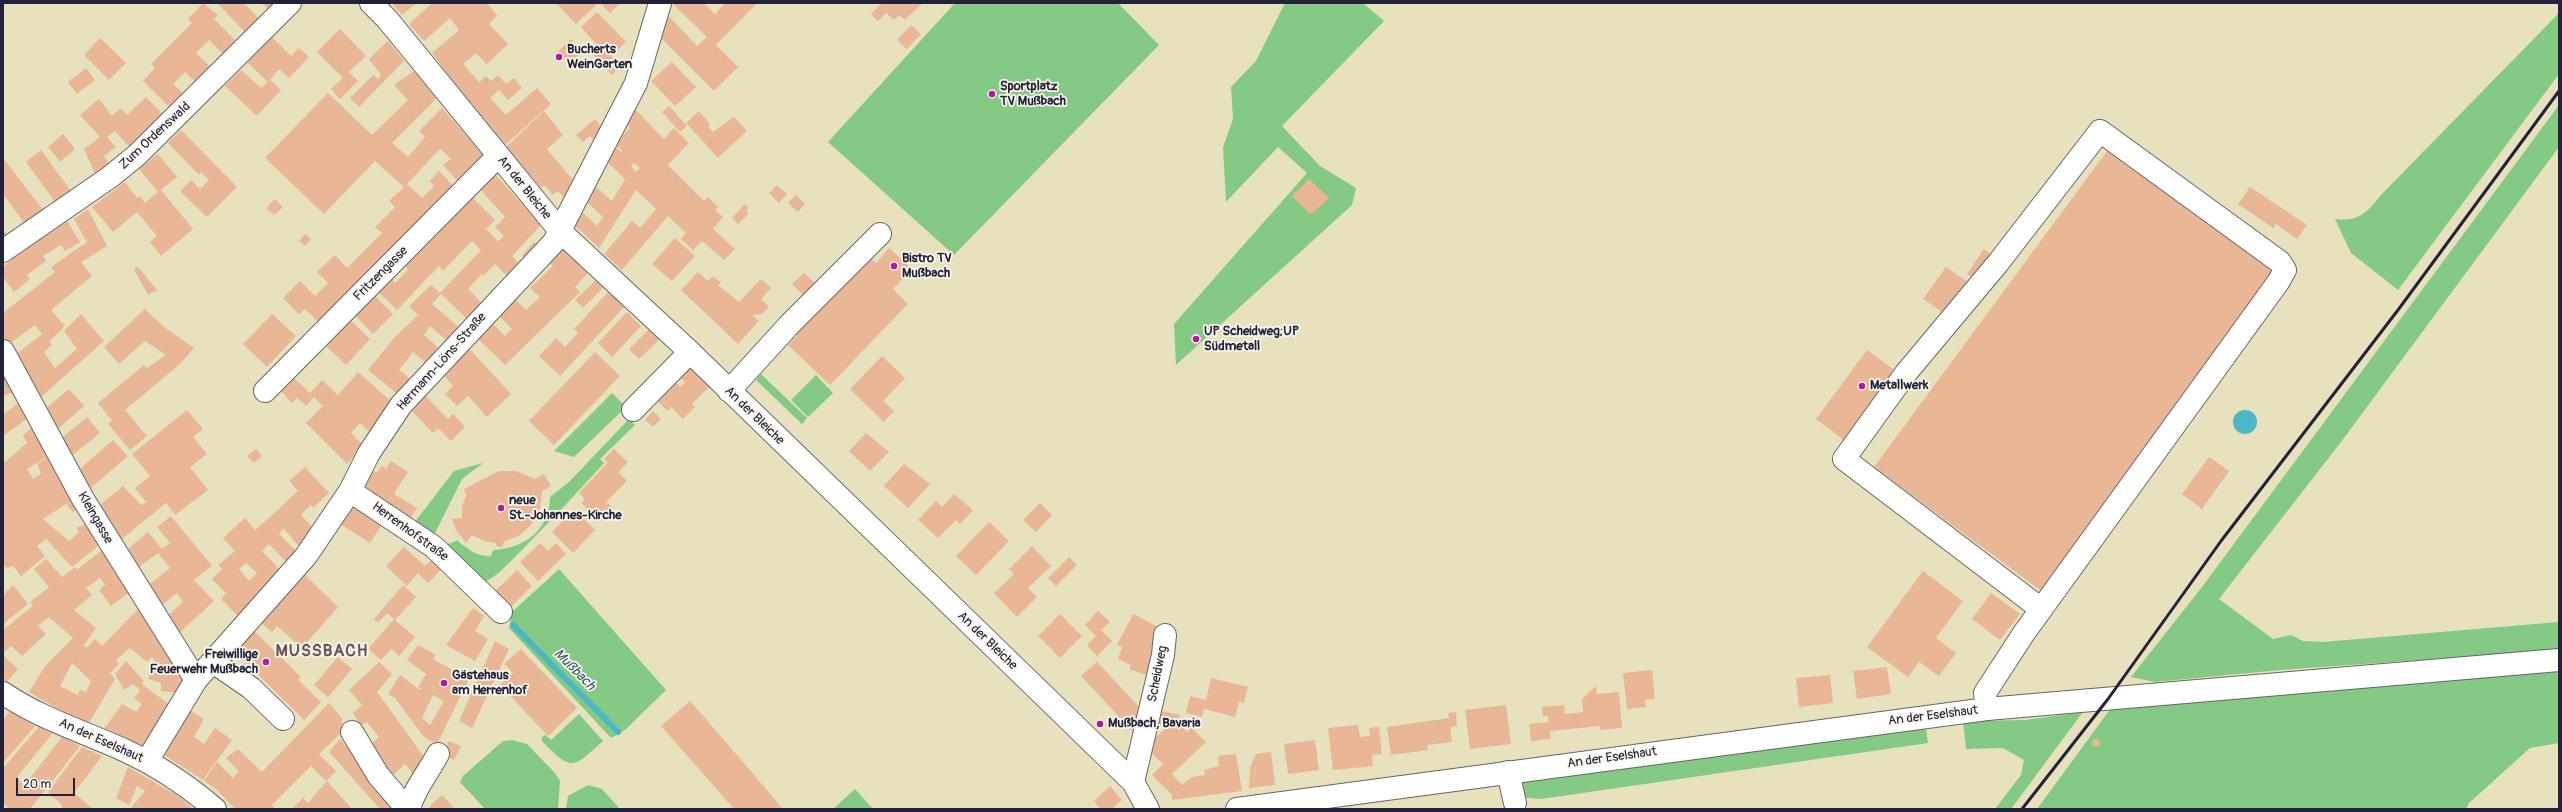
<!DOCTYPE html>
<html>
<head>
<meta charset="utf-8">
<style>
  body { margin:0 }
  #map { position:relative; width:2562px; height:812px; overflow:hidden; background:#e8e1bd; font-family:Pangolin,sans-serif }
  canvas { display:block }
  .frame { position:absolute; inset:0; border:4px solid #22223b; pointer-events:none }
  .scale { position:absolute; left:16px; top:778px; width:59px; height:18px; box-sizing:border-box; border:2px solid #22223b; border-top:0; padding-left:5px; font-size:12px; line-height:14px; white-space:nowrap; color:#22223b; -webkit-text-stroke:3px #fbf7ec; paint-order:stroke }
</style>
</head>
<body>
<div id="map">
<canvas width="2562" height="812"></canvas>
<div class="frame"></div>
<div class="scale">20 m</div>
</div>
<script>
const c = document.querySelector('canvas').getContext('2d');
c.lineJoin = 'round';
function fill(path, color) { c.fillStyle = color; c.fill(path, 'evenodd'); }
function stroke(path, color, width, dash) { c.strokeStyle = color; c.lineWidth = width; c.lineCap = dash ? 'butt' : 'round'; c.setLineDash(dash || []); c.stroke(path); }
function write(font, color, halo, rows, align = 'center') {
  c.font = font + ' Pangolin,sans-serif'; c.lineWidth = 3.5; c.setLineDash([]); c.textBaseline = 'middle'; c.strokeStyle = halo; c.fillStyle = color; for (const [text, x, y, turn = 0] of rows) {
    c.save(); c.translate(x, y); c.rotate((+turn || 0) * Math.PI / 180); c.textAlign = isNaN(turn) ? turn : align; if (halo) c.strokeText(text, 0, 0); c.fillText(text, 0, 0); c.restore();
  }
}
const green = new Path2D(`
  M955,3H1118L1159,45L954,255L828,142Z
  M1285,3H1363L1384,21L1282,126L1320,166L1356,188L1352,205L1176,365L1174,324L1307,173L1278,147L1226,202L1223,147L1233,119L1231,87L1256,61Z
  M2559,13V74L2398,290L2351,253L2335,219C2358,222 2367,213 2380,196Z
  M2559,105V147L2341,442L2219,599L2273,639L2291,635L2303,641L2323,642L2559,622V650L2281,670L2155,682L2131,677L2202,587Z
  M761,374L807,418L802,424L756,380Z
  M816,375L833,393L808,417L791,400Z
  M612,393L626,407L574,457L554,451Z
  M629,419L635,425L600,459L604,463C578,492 551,520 524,548C511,560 498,577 482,583L440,545L452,543L457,540C467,549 477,557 491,556L493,550C525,548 549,531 550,497L569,482Z
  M483,463L462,479L432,539L414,523L454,471Z
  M559,569L666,690L625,730L611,738L509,628L513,611Z
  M2559,671V743L2530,748L2469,803L2466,809H2037L2111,708Z
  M2083,712L2011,809H1995L2021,775L2024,760L2003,748L1966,749L1963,721L2025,720Z
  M579,714L603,741C572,769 572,772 542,741V737L545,735L551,740Z
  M1926,729L1928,743L1541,799L1519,797L1517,780Z
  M512,740L527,744L555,773L560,781L558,809H485L460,782L463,776L503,741Z
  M588,785L602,789L620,809H566L568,796Z
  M855,789L873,809H833Z`);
const water = new Path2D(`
  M2233 422a12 12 0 1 1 24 0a12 12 0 1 1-24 0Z`);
const stream = new Path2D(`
  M513,625L618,732`);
const building = new Path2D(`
  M203,3L218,15L214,19L239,44L226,57L209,40L196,53L215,71L200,86L185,72L173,84L187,97L173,111L143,81L155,68L151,64L192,23L188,19Z
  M217,3H244L262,22L249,36Z
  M262,3H280L271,12Z
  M392,3H416L402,15Z
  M432,3H487L497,15L489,24L508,44L487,64L476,53L463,64L479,82L486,76L491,81L498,75L506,84L514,78L522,88L508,100L499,90L490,98L506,115L537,88L551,104L505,145L459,90L432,53L459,30L450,18L424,41L409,24Z
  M556,3H598L576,24Z
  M600,3H620L610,13Z
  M672,3H704L715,14L725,3H757L716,45L738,67L714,91L658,35L667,14L697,46L707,37Z
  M882,3H923L905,20L899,15L894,20L886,13L878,21L871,14Z
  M597,12L626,42L611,56L621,66L612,75L592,54L599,47L581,27Z
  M911,25L921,34L907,49L897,40Z
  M340,29L366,56L349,72L358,81L340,99L331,89L343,78L317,52Z
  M272,37L291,56L299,48L309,57L289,78L279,69L270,80L281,90L257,116L225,86L241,70L261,88L268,82L247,62Z
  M100,38L126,63L109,80L84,55Z
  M571,39L582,51L570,63L558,51Z
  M388,41L404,61L359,107L350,98L373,75L378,79L381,75L369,59Z
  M672,62L696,87L675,106L651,81Z
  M86,68L95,80L77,94L68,82Z
  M414,71L437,98L392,143L408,157L425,137L419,131L442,108L488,160L460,184L443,165L451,159L441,149L438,151L407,184L422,198L434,186L430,181L439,171L456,189L321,325L305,309L299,314L283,298L300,281L315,296L328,283L317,272L335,255L347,268L382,233L375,227L395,207L389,201L404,187L375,161L324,214L265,158L328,93L372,135L408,100L394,85Z
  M146,97L167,119L132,150L115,131L107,137L116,147L104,156L110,166L96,176L84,149L100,137L80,115L99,99L112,116L121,108L127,115Z
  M669,106L687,126L680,132L662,112Z
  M633,107L664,139L674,128L689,143L668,165L704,201L708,197L718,207L715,210L723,217L713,229L735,249L724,260L702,241L693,250L681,239L686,233L668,216L622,270L604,254L632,221L640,228L656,209L636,190L599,248L571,222L579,209L597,226L603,217L584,199L593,184L612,201L625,179L605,160L613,145L621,152L622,150L615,144L630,128L625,122ZM634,163L640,168L636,172L631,166Z
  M544,111L563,135L547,149L578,186L568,202L558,191L553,195L544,185L541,188L506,147Z
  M699,111L710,124L708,126L713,132L734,117L747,131L718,158L686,123Z
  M595,119L605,131L594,140L590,136L583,142L576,135Z
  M181,130L237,187L207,217L180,191L191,180L200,189L209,180L201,172L199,175L168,143Z
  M63,134L75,149L60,162L48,147Z
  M2110,147L2280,272L2044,593L1874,467Z
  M41,150L71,191L55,202L26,162Z
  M158,154L177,177L161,190L193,229L161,256L150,242L157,236L137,212L113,232L92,207L125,182L137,198L140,196L145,203L158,192L139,169Z
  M3,158L44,211L26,225L3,194Z
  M495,174L541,225L512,256L523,268L511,280L495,264L483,276L482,274L468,289L485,306L470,322L441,294L432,304L463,331L451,344L430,326L424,335L441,350L429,366L413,352L399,370L413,381L400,396L368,370L395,337L418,315L409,306L431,285L440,293L481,250L472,241L443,271L439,266L397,310L376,290L389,276L395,283L408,270L403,264L419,247L422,249L470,195L495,220L486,229L498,241L504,236L495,227L505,217L478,187Z
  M1309,179L1329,198L1311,215L1292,196Z
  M777,185L787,194L779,203L769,193Z
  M2250,187L2307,225L2297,239L2276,224L2273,228L2238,204Z
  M796,195L805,204L798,212L788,203Z
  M275,199L283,207L274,215L266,208Z
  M745,204L749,208L746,211L748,214L738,224L732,218Z
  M88,209L107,246L81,262L92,276L51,310L65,326L49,342L52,345L44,352L55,368L77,349L64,331L81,314L104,341L40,398L14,356L42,334L35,325L6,346L3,341V313L55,272L51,267L87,242L74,219Z
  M67,221L80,242L65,251L61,245L43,256L46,261L27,275L30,279L14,292L3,277V267L32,242Z
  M3,230L8,236L3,241Z
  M305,234L311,239L305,246L299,241Z
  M675,238L695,256L672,281L652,264Z
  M534,242L543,249L530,263L522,255Z
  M560,245L589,272L575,287L580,292L505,365L472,333L487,318L505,336L512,329L495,312L512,296L526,310L540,297L530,288L553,266L546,259Z
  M889,248L912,269L893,289L908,304L830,385L788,345L797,336L792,331L866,254L876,263Z
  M1984,249L1992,255L1975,279L1967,274Z
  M138,267L157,290L148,295L134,269Z
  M1946,267L1971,284L1948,316L1923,299Z
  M698,272L708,281L713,276L721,283L718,285L739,302L761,279L771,288L761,299L769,307L762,314L752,315L759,321L738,344L681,290Z
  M804,273L816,284L804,296L792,284Z
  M596,280L604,287L583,308L575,300Z
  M610,290L626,305L560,376L539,356L556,338L565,347L578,333L574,329Z
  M372,293L393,314L373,334L354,314Z
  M145,309L164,327L194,348L179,365L125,410L147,436L130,450L108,424L112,421L98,403L144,365L147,368L166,355L145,341L119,364L104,347Z
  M627,312L641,326L612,357L598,343Z
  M272,314L296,336L267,367L243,344Z
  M347,317L370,339L346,365L323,343Z
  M649,329L660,339L639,359L629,349Z
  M1196,333L1202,338L1196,345L1190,340Z
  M466,345L511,394L487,417L468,396L457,406L445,394L453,386L439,370Z
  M1867,350L1896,371L1844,440L1816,419Z
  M595,352L620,376L554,445L529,421Z
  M882,356L905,378L883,401L894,411L884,422L850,389Z
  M691,367L711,385L692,404L695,407L683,419L671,407L668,411L658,402L676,383L680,387L685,382L680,378Z
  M358,372L395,405L370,432L360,423L351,433L364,446L347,464L306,423L323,406L314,397L306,406L297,398L292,403L277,387L290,374L310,393L322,380L338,395Z
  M5,374L15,392L3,396V375Z
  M69,389L84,406L58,429L43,411Z
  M420,390L448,419L453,414L465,427L451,441L438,428L433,433L405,404Z
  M23,399L32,415L3,436V415Z
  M187,410L203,429L193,437L207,454L190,467L208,490L175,515L166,503L117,543L94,510L123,486L141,505L146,502L135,488L150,476L132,454Z
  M653,411L661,419L653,427L645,420Z
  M87,417L100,433L68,459L58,441Z
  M37,424L53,453L27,469L33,479L41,474L37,464L53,454L81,506L73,512L66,504L43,519L69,541L79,532L77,528L88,522L102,543L72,567L46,539L37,546L45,556L21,576L13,566L6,568L3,563V460L5,462L27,443L23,435Z
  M866,433L889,452L870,471L849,451Z
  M113,440L128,456L84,494L74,474Z
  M256,449L262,456L254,463L247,456Z
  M614,449L628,462L618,472L627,481L606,502L613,508L600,521L581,503L585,499L579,493L608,462L604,459Z
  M2209,457L2229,471L2202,509L2182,494Z
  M391,461L408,472L394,494L417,508L410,519L358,488L368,467L377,473L382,466L386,469Z
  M904,464L930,484L908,508L884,486Z
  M305,467L329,493L313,508L311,505L301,515L317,532L302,550L283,528L279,534L299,554L289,565L269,544L262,551L283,573L240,618L221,599L226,593L212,579L222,569L218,565L235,551L223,538L245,518L255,530L271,516L298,491L289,481ZM246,563L257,573L249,581L239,569Z
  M499,471H516L535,479L544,474L551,486L542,491L540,510L531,525L520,535L504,542L502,547H498L495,543L484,541L472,535L466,543L456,530L452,519L462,518V507L466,495L464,489Z
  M954,494L973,510L960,524L956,520L938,538L918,520L936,501L942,507Z
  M353,501L385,520L370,543L337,522Z
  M1040,503L1052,515L1036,532L1023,520Z
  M574,509L595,530L573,553L552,532Z
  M171,516L212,566L194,580L214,601L176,636L165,618L183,602L177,593L158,608L145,588L170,568L158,553L134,571L122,554L148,532L162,549L170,543L157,527Z
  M989,522L1009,541L976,575L956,556Z
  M540,543L548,551L556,543L566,554L538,581L520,562Z
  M1032,546L1051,566L1028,588L1037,597L1017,617L994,593L1014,574L1009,569Z
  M106,547L132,590L111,606L99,590L105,585L100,578L86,588L92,595L74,610L96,628L84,645L86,648L95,639L102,646L141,606L176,664L183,682V693L161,691V683L148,679L153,666L160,667L152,657L147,662L130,648L116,660L119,664L110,673L115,679L87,726L29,692L45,666L73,638L49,617L38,626L46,634L22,656L11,646L3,654V630L33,606L30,602L49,587L34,569L46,559L62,577L75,567L78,569ZM72,663L91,681L86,692L80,690L78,695L60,686Z
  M404,547L425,566L436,555L446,564L428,583L418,573L407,586L386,566Z
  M1069,557L1077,565L1056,586L1048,578Z
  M517,570L532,586L508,610L492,594Z
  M1923,571L1963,601L1936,638L1956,653L1939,676L1919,662L1908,677L1867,647Z
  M305,575L338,607L302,648L277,626L272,632L258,620L280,594L285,598Z
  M13,585L28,604L3,624V595Z
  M403,585L416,597L395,620L415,637L399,656L391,649L381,660L368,649L394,619L387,613L378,623L374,619Z
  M1991,593L2020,614L2000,640L1972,619Z
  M473,608L484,616L475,631L488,639L475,661L446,645Z
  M1098,611L1110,622L1101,630L1112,641L1097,656L1087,645L1096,636L1085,625Z
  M1060,614L1082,636L1060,658L1038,636Z
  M1133,614L1158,627L1149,676L1129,669L1131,665L1118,659L1122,647L1117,645Z
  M251,628L301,677L298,680L321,702L304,720L231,648Z
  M495,641L509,649L472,728L459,721Z
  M418,645L436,655L433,659L469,679L437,744L424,737L395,698L388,694L400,675L420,690L421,688L418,687L426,674L407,660ZM433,695L444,701L430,725L422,718Z
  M521,649L577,708L548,736L500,685L513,673L504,664Z
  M3,655L18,669L7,682L3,679Z
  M338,657L352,669L328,697L314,685Z
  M126,661L144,681L142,683L144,686L173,707L145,746L104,729L122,704L136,712L142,704L134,698L140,690L133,684L124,690L115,674Z
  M379,662L392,674L377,692L427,761L415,777L405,764L391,777L367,748L379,737L367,722L361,725L353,713L362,705L349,690Z
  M1097,662L1143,711L1134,733L1081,676Z
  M1887,667L1891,694L1857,699L1853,671Z
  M1652,670L1655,699L1645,700L1646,707L1627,709L1623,673Z
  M1830,675L1833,703L1799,707L1796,678Z
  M1211,678L1248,687L1244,703L1239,702L1235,717L1204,709L1202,717L1186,713L1190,696L1206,700Z
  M1596,686L1597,694L1619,692L1622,728L1600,730V726L1550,731L1551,739L1531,741L1529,724L1549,722L1548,716H1543L1542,707L1564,705L1565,714L1583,712L1582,699Z
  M690,701L743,762L783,809H734L661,726Z
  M329,703L343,719L341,721L346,728L319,754L336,771L326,781L311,766L272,805L275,809H235L216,789L204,781L217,762L233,778L239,771L226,758L238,749L262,772Z
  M1506,705L1511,744L1470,749L1465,710Z
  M188,709L204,719L194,737L204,744L215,728L232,740L203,780L161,753Z
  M1157,710L1180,715L1179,723L1187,732L1191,727L1206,742L1172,774L1182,785L1192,777L1205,775L1204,770L1219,766L1218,756L1236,754L1242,791L1172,800V795L1152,775L1163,764L1148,750L1154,745L1151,742L1168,726L1154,723Z
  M10,711L35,726L3,763V720Z
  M1456,712L1457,726L1450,727L1452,742L1427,745L1428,750L1391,755L1387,727L1449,718L1448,713Z
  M1358,725L1360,737L1370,736L1369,728L1379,727L1382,754L1372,755L1373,766L1333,770L1328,728Z
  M39,727L52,734L17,777L24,786L62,737L80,746L30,809H9L3,802V768Z
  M2092 743a4 4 0 1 1 8 0a4 4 0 1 1-8 0Z
  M340,739L398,806L396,809H380L329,752Z
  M1315,740L1319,770L1288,774L1284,744Z
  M449,741L461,746L454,760L443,754Z
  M82,747L102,756L74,793L93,809H62V805L48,792Z
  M1271,752L1275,785L1249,788L1250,768L1256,754Z
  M128,767L178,796L193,809H130L145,791L137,786L129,805L116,798Z
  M327,781L352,809H292L303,798L308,803Z
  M1110,786L1122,800L1112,809H1100L1094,801Z
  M442,795L455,809H431L429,807Z`);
const minor = new Path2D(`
  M3,351L83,499L196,680
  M265,391L498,156
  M729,391L790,324L880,234
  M633,410L690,352
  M350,491L434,547L501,612
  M213,662L251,688L283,719
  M1987,709L1985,693L2024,633L2279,281L2285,270L2280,262L2100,131L1998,263L1906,373L1844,459L2041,609
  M352,732L378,775L407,809
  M147,761L196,680L306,556L350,491L369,453L401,405L554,242L636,83L660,3
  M1508,772L1515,803
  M1133,782L1163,655L1165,635
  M409,809C414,789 428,773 438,754`);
const major = new Path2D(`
  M371,3L387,19L561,232L690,352L1133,782L1148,809
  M3,251L110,177L137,155L290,3
  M3,693C41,719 85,732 126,751C159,766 188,786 215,809
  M1237,809L1987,709L2559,660`);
const rail = new Path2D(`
  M2022,809L2108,699L2221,541L2398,310L2559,91`);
const markers = [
  [559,57,4,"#b5179e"],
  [992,94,4,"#b5179e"],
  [894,266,4,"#b5179e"],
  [1196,339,4,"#b5179e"],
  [1862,386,4,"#b5179e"],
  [501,508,4,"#b5179e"],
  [266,662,4,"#b5179e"],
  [444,683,4,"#b5179e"],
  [1100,724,4,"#b5179e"]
];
const poiNames = [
  ["Bucherts",567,50],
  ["WeinGarten",567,65],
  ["Sportplatz",1000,87],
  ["TV Mußbach",1000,102],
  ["Bistro TV",902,259],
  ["Mußbach",902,274],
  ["UP Scheidweg;UP",1204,332],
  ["Südmetall",1204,347],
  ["Metallwerk",1870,386],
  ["neue",509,501],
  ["St.-Johannes-Kirche",509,516],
  ["Freiwillige",258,655,"right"],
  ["Feuerwehr Mußbach",258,670,"right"],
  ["Gästehaus",452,676],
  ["am Herrenhof",452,691],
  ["Mußbach, Bavaria",1108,724]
];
const streetNames = [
  ["Zum Ordenswald",155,136,-43],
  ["An der Bleiche",524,188,51],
  ["Fritzengasse",381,274,-45],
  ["Hermann-Löns-Straße",442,362,-48],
  ["An der Bleiche",754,416,44],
  ["Kleingasse",95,518,60],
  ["Herrenhofstraße",410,532,36],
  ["An der Bleiche",987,641,44],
  ["Scheidweg",1158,674,-79],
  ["An der Eselshaut",1933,716,-7],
  ["An der Eselshaut",101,741,24],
  ["An der Eselshaut",1612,758,-8]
];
const waterNames = [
  ["Mußbach",574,670,45]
];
const districtNames = [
  ["MUSSBACH",322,652]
];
fill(green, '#84ca85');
fill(water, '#4bb7c7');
stroke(stream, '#4bb7c7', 6);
fill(building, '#e9b795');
stroke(minor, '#676568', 24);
stroke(major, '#676568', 24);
stroke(minor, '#fff', 22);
stroke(major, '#fff', 22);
stroke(rail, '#22223b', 3);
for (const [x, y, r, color] of markers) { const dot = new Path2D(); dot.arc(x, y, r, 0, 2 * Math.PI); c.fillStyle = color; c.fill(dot); stroke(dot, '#fbf7ec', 1.5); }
write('bold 13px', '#22223b', '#fbf7ec', poiNames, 'left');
write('13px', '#22223b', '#fbf7ec', streetNames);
write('italic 14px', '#325e73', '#fbf7ec', waterNames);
c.letterSpacing = '1px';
write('bold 17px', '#68565a', '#fbf7ec', districtNames);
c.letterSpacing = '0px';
</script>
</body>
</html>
